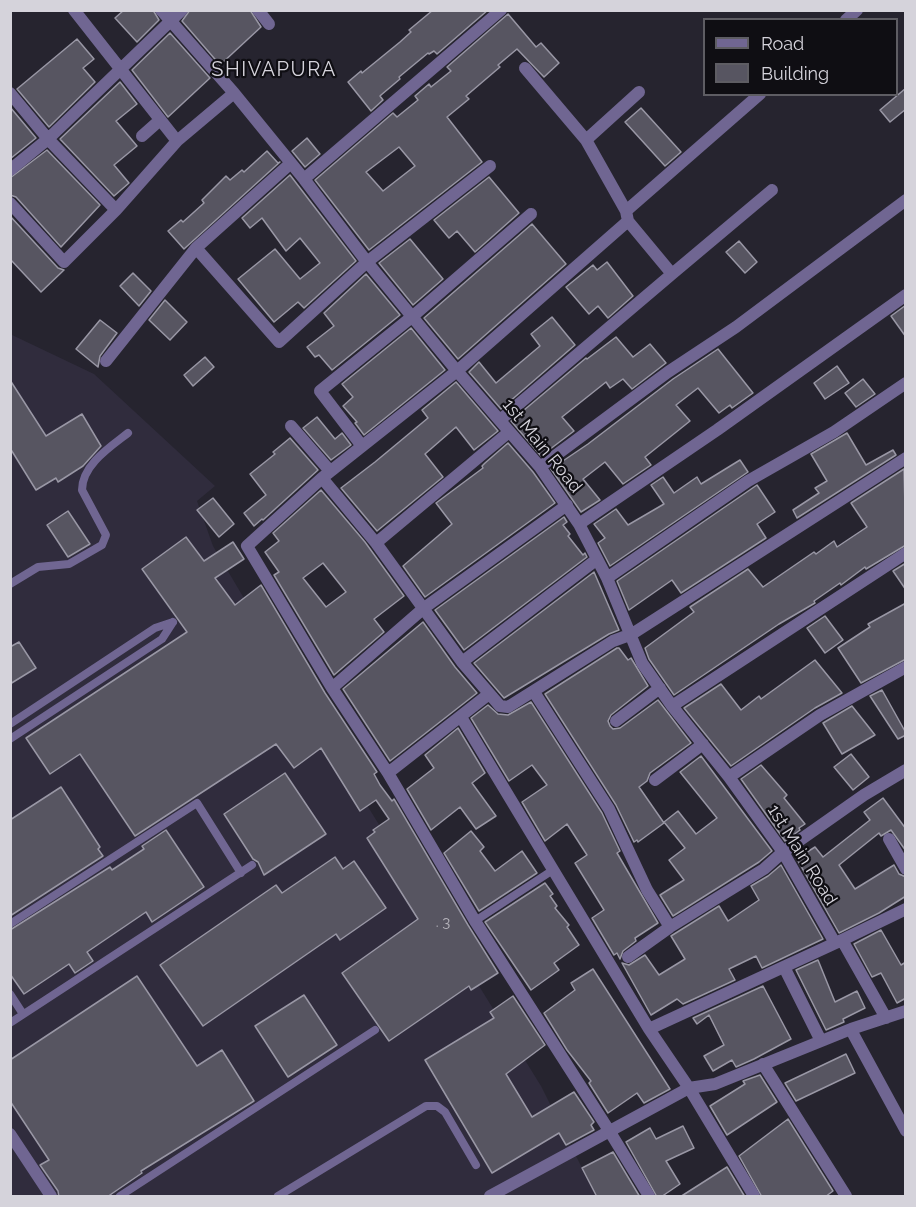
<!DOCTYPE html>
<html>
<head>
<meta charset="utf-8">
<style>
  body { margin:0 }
  #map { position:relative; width:916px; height:1207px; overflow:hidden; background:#26242f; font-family:Raleway,sans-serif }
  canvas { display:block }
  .frame { position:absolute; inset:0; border:12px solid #d5d3db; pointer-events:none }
  .legend { position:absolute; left:703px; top:18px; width:195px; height:78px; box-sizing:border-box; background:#0f0e13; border:2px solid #5e5d63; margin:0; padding:8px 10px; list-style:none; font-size:18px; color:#d5d3db }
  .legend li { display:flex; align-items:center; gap:12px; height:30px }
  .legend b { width:30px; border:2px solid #5e5d63 }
</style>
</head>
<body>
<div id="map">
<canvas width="916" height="1207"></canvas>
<div class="frame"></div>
<ul class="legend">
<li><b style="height:8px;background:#706692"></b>Road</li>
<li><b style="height:16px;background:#575561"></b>Building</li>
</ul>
</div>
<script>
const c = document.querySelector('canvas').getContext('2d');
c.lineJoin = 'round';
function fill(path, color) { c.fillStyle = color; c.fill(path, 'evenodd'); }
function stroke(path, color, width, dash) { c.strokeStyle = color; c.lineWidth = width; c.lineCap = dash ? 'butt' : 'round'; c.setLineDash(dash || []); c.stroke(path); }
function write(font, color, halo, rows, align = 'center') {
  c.font = font + ' Raleway,sans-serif'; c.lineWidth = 4.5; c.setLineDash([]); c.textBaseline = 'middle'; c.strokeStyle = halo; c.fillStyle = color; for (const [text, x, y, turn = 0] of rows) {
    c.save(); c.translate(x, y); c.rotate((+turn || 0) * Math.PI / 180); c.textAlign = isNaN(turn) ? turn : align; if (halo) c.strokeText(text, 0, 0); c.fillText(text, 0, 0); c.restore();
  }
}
const built = new Path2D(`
  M10,334L94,374L215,486L197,501L213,546L365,802L541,1086L596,1196H11Z`);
const building = new Path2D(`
  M124,10H153L159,20L137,42L115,18Z
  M190,10H250L261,27L220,65L182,21Z
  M433,10H488L437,54L434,51L429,54L428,53L399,77L400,79L381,95L380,96L383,100L371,111L348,82L361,71L362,73L400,42L411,32L409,30Z
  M508,14L536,47L541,43L559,63L544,77L517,49L498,65L500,67L466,96L469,99L447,117L482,162L369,250L315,180L393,113L397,117L418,100L415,96L429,84L431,87L451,71L447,67ZM399,147L415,166L383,191L366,172Z
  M170,33L210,78L168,117L132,70Z
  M77,39L94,59L83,68L95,82L49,127L17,89Z
  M120,82L137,104L116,121L137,146L114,165L129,183L114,196L60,139Z
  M906,88V109L890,122L880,110Z
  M10,107L36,138L10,159Z
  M641,108L681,152L665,166L625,122Z
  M307,138L320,154L305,167L292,151Z
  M47,150L100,205L61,247L16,197L10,195V178Z
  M267,151L278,163L280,162L184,249L168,231L181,220L183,222L204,203L202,200L226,176L230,180L242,170L244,172Z
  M290,175L356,261L304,308L298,302L274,322L238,279L275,249L300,279L320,263L300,238L286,251L262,218L250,228L242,218Z
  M489,177L519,213L475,252L457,231L449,238L434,220Z
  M10,216L58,268L64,270L41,292L10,259Z
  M532,224L566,264L458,359L424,318Z
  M410,239L443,279L413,305L379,263Z
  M739,241L757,262L745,273L726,252Z
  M607,262L633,296L608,318L598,306L589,314L566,287L593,265L597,270Z
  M133,273L151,291L139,306L120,286Z
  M366,274L400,315L332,370L319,355L315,357L307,347L334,326L324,313Z
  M165,300L187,322L170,340L149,320Z
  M906,305V337L891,316Z
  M552,317L575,345L501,409L469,372L479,362L496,383L540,346L531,334Z
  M100,320L117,333L100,356L98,367L76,349Z
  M411,328L445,370L364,435L355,423L357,422L343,406L353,397L342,384Z
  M616,337L633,357L650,344L666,363L632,389L623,379L610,388L606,382L562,417L574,431L541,456L511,421L586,358L587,359Z
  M718,349L753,393L732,408L730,405L719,413L698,388L676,405L690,421L645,457L651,465L623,484L605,462L583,479L600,500L581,512L551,469L588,444L673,379Z
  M205,357L214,367L193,386L184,375Z
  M837,366L849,383L825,399L814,383Z
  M863,379L875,394L856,407L845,393Z
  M10,380L46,436L82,414L101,446L83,466L58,482L56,478L36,490L10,448Z
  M456,382L498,431L474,450L456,427L425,454L443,477L377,531L341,488L375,462L428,418L422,410Z
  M317,417L335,439L342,433L351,445L331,460L303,428Z
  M847,433L866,465L893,450L896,455L797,518L793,510L819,493L815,488L827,481L811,454Z
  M290,438L318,470L263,520L262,519L254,526L244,513L266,495L250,474L275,454L273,452Z
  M508,443L533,472L555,503L425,597L403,566L452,524L436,503L483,468L482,466L485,463Z
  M740,460L748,472L610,566L598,543L605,538L594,524L616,509L628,525L664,504L651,485L663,477L674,493L697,477L701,484Z
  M904,469L906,545L866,569L865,567L841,585L840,583L814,601L815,603L779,624L674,695L649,659L645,648L694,612L690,607L748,569L763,587L814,552L816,554L834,541L837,547L867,527L851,503Z
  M757,485L775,512L757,524L766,538L681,593L672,580L629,610L617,581Z
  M321,490L365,542L404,596L374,619L384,632L334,675L274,575L279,572L265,552L279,541L273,533ZM323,563L346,592L326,607L303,578Z
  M213,498L234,524L219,537L197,510Z
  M68,511L90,544L68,557L47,525Z
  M564,517L567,522L563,525L570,534L568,536L583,555L585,553L587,557L464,650L435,610Z
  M186,537L204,561L233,542L244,559L215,578L235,605L261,585L325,693L377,772L374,774L380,785L392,801L394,799L468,925L498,973L471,990L469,986L389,1041L342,973L418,919L367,838L375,832L373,830L389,819L376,800L360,811L321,748L294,768L276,744L135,836L80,754L50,774L26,738L187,632L142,569Z
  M906,563V590L893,571Z
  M594,572L619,630L609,634L504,698L474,663Z
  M906,603V659L861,683L838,648L870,627L868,624Z
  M825,616L843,640L825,653L807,628Z
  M423,622L455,667L477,693L390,761L343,689Z
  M19,642L36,668L10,684V647Z
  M617,648H619L628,660L631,658L648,686L611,715L608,721L610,726L613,729L620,728L658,700L691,743L650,773L647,781L639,787L664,823L638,842L637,840L634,842L616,805L545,694Z
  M815,660L842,693L815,708L731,766L684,708L721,684L741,710L759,696L761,699Z
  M882,690L906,733V735L898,739L870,696Z
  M531,702L602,813L620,851L617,853L658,923L635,938L636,941L623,951L620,959L617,953L614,955L592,918L604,910L575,863L587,855L567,824L545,841L522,802L547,785L532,765L509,781L471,718L488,705L498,714L508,715Z
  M852,706L875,735L842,754L823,723Z
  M458,728L485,773L472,783L496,816L476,829L460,807L431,830L407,789L434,768L425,755Z
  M851,754L869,777L853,790L834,767Z
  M701,756L772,851L759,862L673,916L660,895L684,880L669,860L685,848L664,822L678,811L696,834L717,818L680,772Z
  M761,765L787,795L784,798L805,824L799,828L800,830L785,841L741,779Z
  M285,773L326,834L264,875L258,862L253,859L224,814Z
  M61,787L100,847L98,849L103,856L10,916V820Z
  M883,798L906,829V851L891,830L881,836L879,833L839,865L855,889L894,865L899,874L906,877V896L879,913L839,933L794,854L798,852L801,856L815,847L823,857L870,820L864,812Z
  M166,830L204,887L152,922L146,912L87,952L93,961L75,973L69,964L24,994L10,974V930L110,867L112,870L144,849L142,846Z
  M471,831L484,847L480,851L495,871L522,851L537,873L479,911L444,853Z
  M335,857L343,869L354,861L386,908L340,940L336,934L203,1026L160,965L276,885L282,893Z
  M781,865L823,939L762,968L756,956L729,969L735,980L683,1004L677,999L651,1015L622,963L629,965L645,955L659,975L685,959L671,936L719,906L728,921L759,900L751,886L768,876Z
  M545,883L553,894L550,896L557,906L555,908L569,925L567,927L579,945L554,963L559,970L531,990L485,922Z
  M881,930L901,965L906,962V998L897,1003L881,973L872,977L854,944Z
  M818,960L835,1002L857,991L865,1008L843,1019L844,1022L826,1030L796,970Z
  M593,969L670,1089L644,1103L637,1093L608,1113L589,1083L591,1081L567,1050L544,1013L575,990L571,983Z
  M137,976L197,1066L222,1050L254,1101L141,1171L142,1173L107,1197H59L58,1191L40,1165L49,1160L10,1101V1060Z
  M763,986L791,1039L754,1059L736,1067L732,1060L713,1071L704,1056L724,1045L709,1015L697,1024L693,1018Z
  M304,995L337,1045L288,1077L255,1026Z
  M513,996L545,1045L506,1074L532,1117L574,1092L594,1122L591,1125L594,1130L566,1145L559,1133L492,1173L425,1060L494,1018L490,1012Z
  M846,1054L855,1073L796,1101L785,1083Z
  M760,1075L777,1102L727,1135L710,1106L745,1084L743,1081Z
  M788,1119L833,1191L825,1197H762L739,1156Z
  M683,1126L694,1148L666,1161L680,1184L661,1197H657L626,1142L650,1128L656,1139Z
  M613,1152L640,1197H597L582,1168Z
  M727,1167L745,1197H680Z`);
const service = new Path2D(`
  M10,584L38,567L69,564L102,545L106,535L82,490C82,465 110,447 128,433
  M10,724L155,628L173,622
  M10,739L162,639L173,622
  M475,921L553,870
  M10,924L197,803L241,873
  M10,994L23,1014
  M10,1023L252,865
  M120,1196L375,1030
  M278,1196L426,1106H437L445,1112L476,1165`);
const minor = new Path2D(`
  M74,10L177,141
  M161,10L234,93L304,179L367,262L457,371L540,467L579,524L607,578L642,663L672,706L729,777L783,852L835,943
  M258,10L269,24
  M846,20L857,10
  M525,68L586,140L626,211
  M10,93L48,139L116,210L177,141L234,93
  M142,136L160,120
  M586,140L639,92
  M291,163L196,248L279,342L367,262L490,166
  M10,170L48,139L182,10
  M304,179L501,10
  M10,203L64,262L116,210
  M672,274L772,190
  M106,361L196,248
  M500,420L672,274L628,221
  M291,426L330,471
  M362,446L320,391L413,316L531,214
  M540,467L668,372L736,327L906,200
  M322,478L376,543L462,662L500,706L508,707L613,641L632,634L906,458
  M579,524L717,430L906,295
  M376,543L509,432
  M607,578L748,481L834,432L906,383
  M462,662L596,560
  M332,688L424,608L567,505
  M534,692L609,809L647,890L670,927
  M672,706L906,553
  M461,717L649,1029L689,1088L754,1196
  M616,721L660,688
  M388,773L489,694
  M729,777L820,715L906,667
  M655,780L703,744
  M889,839L906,869
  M842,940L886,1018
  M628,957L670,927L764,869L783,852L864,795L906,770
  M784,967L821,1041
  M649,1029L842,940L906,909
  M851,1030L906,1131
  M763,1064L846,1196
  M490,1196L689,1088L715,1084L851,1029L906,1011
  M649,1196L610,1132L475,921L388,773L332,688L247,546L322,478L457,371L628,221L626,211L760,94`);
const tertiary = new Path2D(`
  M10,1134L51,1196`);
const numberNames = [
  [". 3",443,922]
];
const streetNames = [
  ["1st Main Road",542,446,51],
  ["1st Main Road",802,855,58]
];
const neighbourhoodNames = [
  ["SHIVAPURA",274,70]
];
fill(built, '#302c3d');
fill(building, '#575561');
stroke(building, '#9997a5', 1.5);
stroke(service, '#706692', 8);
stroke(minor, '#706692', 12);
stroke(tertiary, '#706692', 12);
write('15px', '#b6b4bc', null, numberNames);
write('18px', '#d5d3db', '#0f0e13', streetNames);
c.letterSpacing = '1.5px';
write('20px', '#d5d3db', '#0f0e13', neighbourhoodNames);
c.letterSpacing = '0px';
</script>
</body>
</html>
